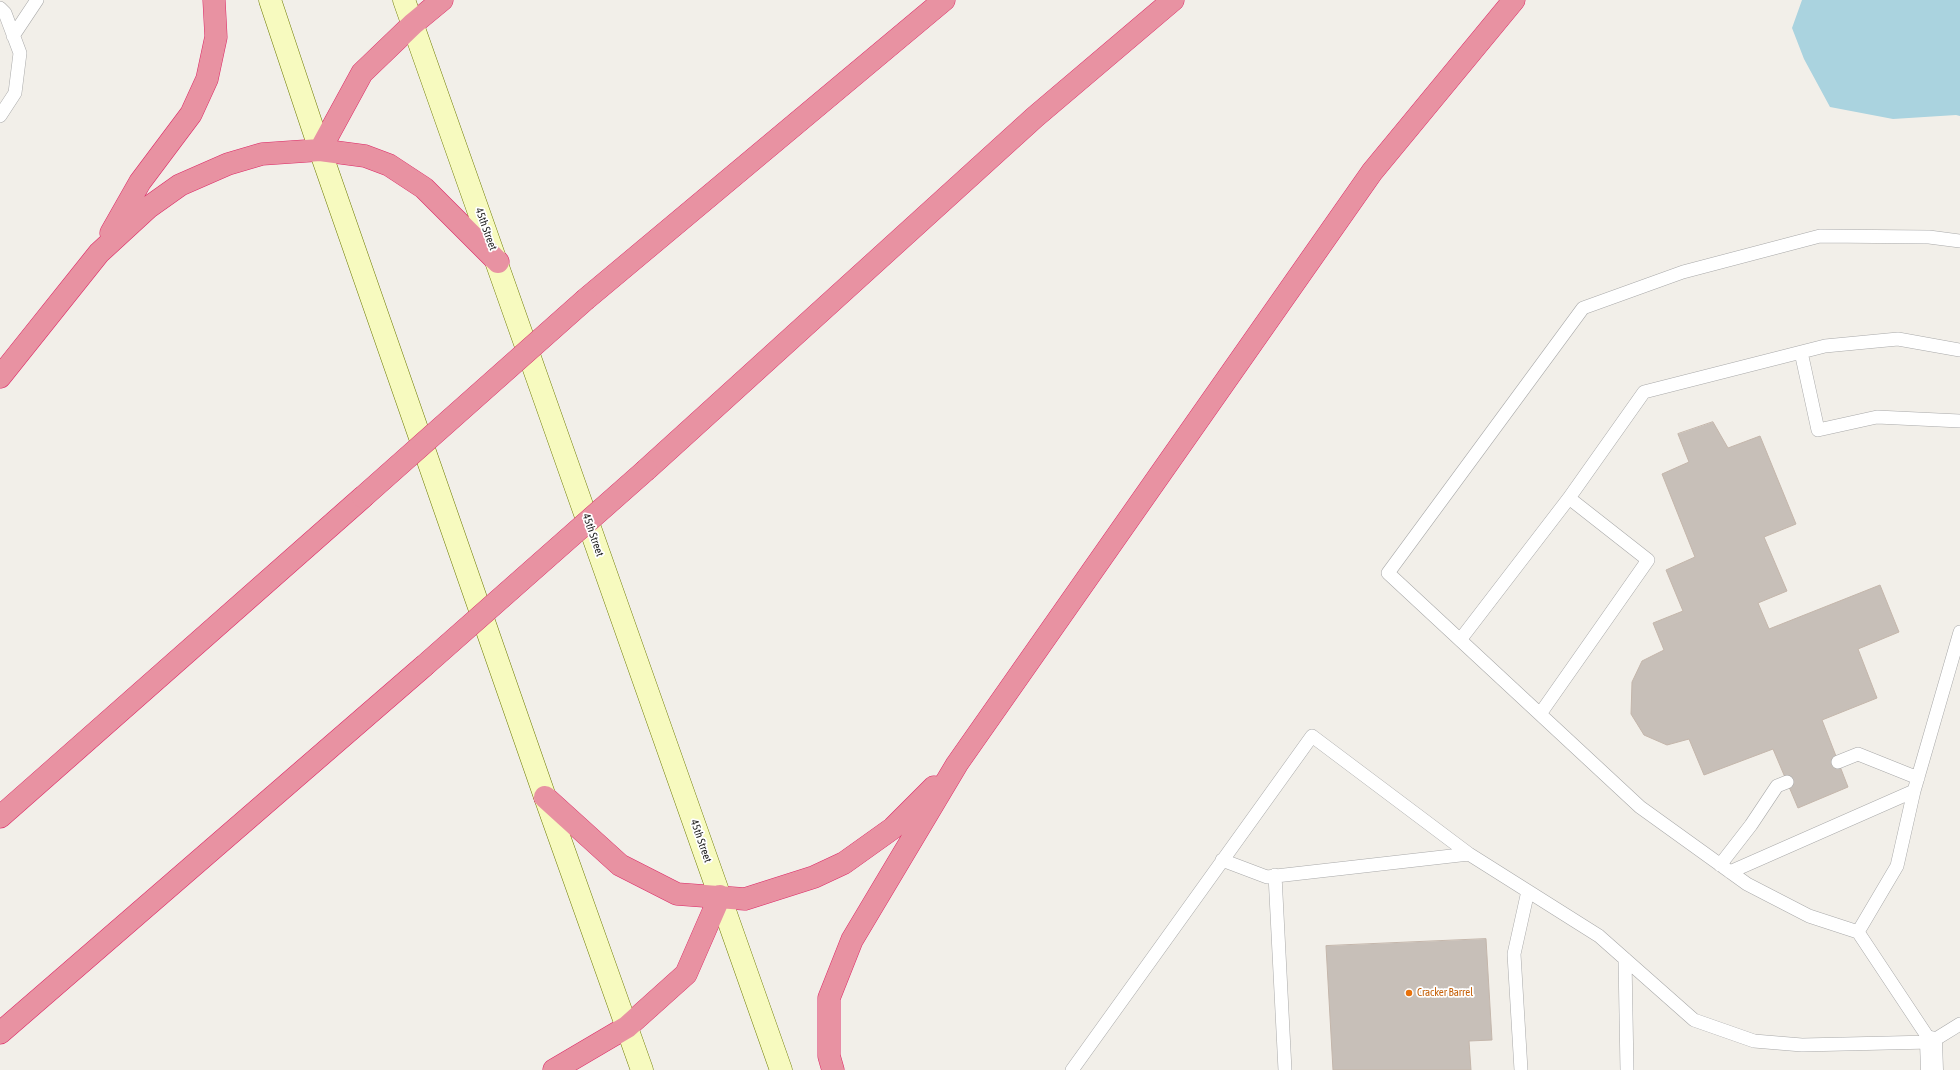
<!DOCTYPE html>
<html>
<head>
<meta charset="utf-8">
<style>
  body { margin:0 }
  canvas { display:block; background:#f2efe9 }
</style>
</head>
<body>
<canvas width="1960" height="1070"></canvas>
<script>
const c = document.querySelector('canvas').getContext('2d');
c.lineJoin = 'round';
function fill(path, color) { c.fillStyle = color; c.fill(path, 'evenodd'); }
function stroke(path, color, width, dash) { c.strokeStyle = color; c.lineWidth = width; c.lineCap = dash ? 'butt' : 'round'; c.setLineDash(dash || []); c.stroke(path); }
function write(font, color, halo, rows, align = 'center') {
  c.font = font + ' "Asap Condensed",sans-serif'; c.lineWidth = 3.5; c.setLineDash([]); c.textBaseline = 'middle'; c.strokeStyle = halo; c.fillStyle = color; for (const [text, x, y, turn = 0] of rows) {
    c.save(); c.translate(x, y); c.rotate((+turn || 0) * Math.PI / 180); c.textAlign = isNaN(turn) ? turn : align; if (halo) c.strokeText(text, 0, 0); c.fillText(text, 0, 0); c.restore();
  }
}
const water = new Path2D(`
  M1802,0H1960V116L1956,115L1893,119L1830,107L1804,59L1792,28Z`);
const building = new Path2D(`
  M1713,422L1728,448L1760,436L1796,524L1764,537L1787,591L1758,603L1769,629L1880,585L1899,632L1858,649L1877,698L1822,720L1848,787L1798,808L1773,749L1704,775L1689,739L1667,745L1644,735L1631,714L1632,682L1642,661L1664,650L1653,623L1683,611L1666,570L1695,557L1662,474L1689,462L1678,434Z
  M1486,939L1492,1040L1469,1041L1471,1070H1333L1326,946Z`);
const lane = new Path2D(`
  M0,8L5,13L20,53L15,93L0,116
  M13,36L37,0
  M1801,352L1818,430L1877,417L1960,421
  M1569,498L1644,392L1825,346L1898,339L1960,350
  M1460,640L1569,498L1648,560L1540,714
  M1838,762L1858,754L1918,778
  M1222,860L1267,877L1469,854L1599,936L1694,1020L1754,1041L1802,1045L1931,1042L1960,1024
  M1720,865L1751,825L1777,786L1787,782
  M1730,872L1914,791
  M1275,875L1285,1070
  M1858,932L1897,866L1914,791L1960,632
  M1625,959L1627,1070
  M1931,1042L1858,932L1809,916L1747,884L1640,807L1388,573L1583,308L1683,272L1820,236L1929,237L1960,241
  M1072,1070L1312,736L1469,854
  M1521,1070L1514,954L1528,891`);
const street = new Path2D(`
  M1931,1042L1932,1070`);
const secondary = new Path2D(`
  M270,0L320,150L545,797L642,1070
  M404,0L781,1070`);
const highway = new Path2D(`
  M320,150L362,73L413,24L442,0
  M111,233L140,182L191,114L207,79L216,37L214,0
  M586,299L944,0
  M0,377L99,253L149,207L180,185L228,164L262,154L320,150L365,156L389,165L424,188L498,262
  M646,470L1035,117L1173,0
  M545,797L620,865L677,894L745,899L814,877L844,863L893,828L934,787
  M0,817L363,497
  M0,1033L424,666
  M554,1070L627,1027L686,974L720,896
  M833,1070L829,1056V998L852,940L957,764L1372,172L1514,0`);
const highwayBridge = new Path2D(`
  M363,497L586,299
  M424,666L646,470`);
const markers = [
  [1409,993,4,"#e8710a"]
];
const streetNames = [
  ["45th Street",486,229,70],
  ["45th Street",593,535,71],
  ["45th Street",701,841,71]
];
const foodNames = [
  ["Cracker Barrel",1417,993]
];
fill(water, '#aad3df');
fill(building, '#c7bfb8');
stroke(building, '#c4b6ab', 1);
stroke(lane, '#a9a9a9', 14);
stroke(street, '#a9a9a9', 23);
stroke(secondary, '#707d05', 23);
stroke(highway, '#dc2a67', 23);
stroke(lane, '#fff', 13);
stroke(street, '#fff', 22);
stroke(secondary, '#f7fabf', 22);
stroke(highway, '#e892a2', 22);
stroke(highwayBridge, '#dc2a67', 23, []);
stroke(highwayBridge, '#e892a2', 22);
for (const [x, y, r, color] of markers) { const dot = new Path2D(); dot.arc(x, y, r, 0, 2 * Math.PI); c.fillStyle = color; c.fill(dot); stroke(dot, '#fff', 1.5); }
write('11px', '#222', '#fff', streetNames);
write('11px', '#c56008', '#fff', foodNames, 'left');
</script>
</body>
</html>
